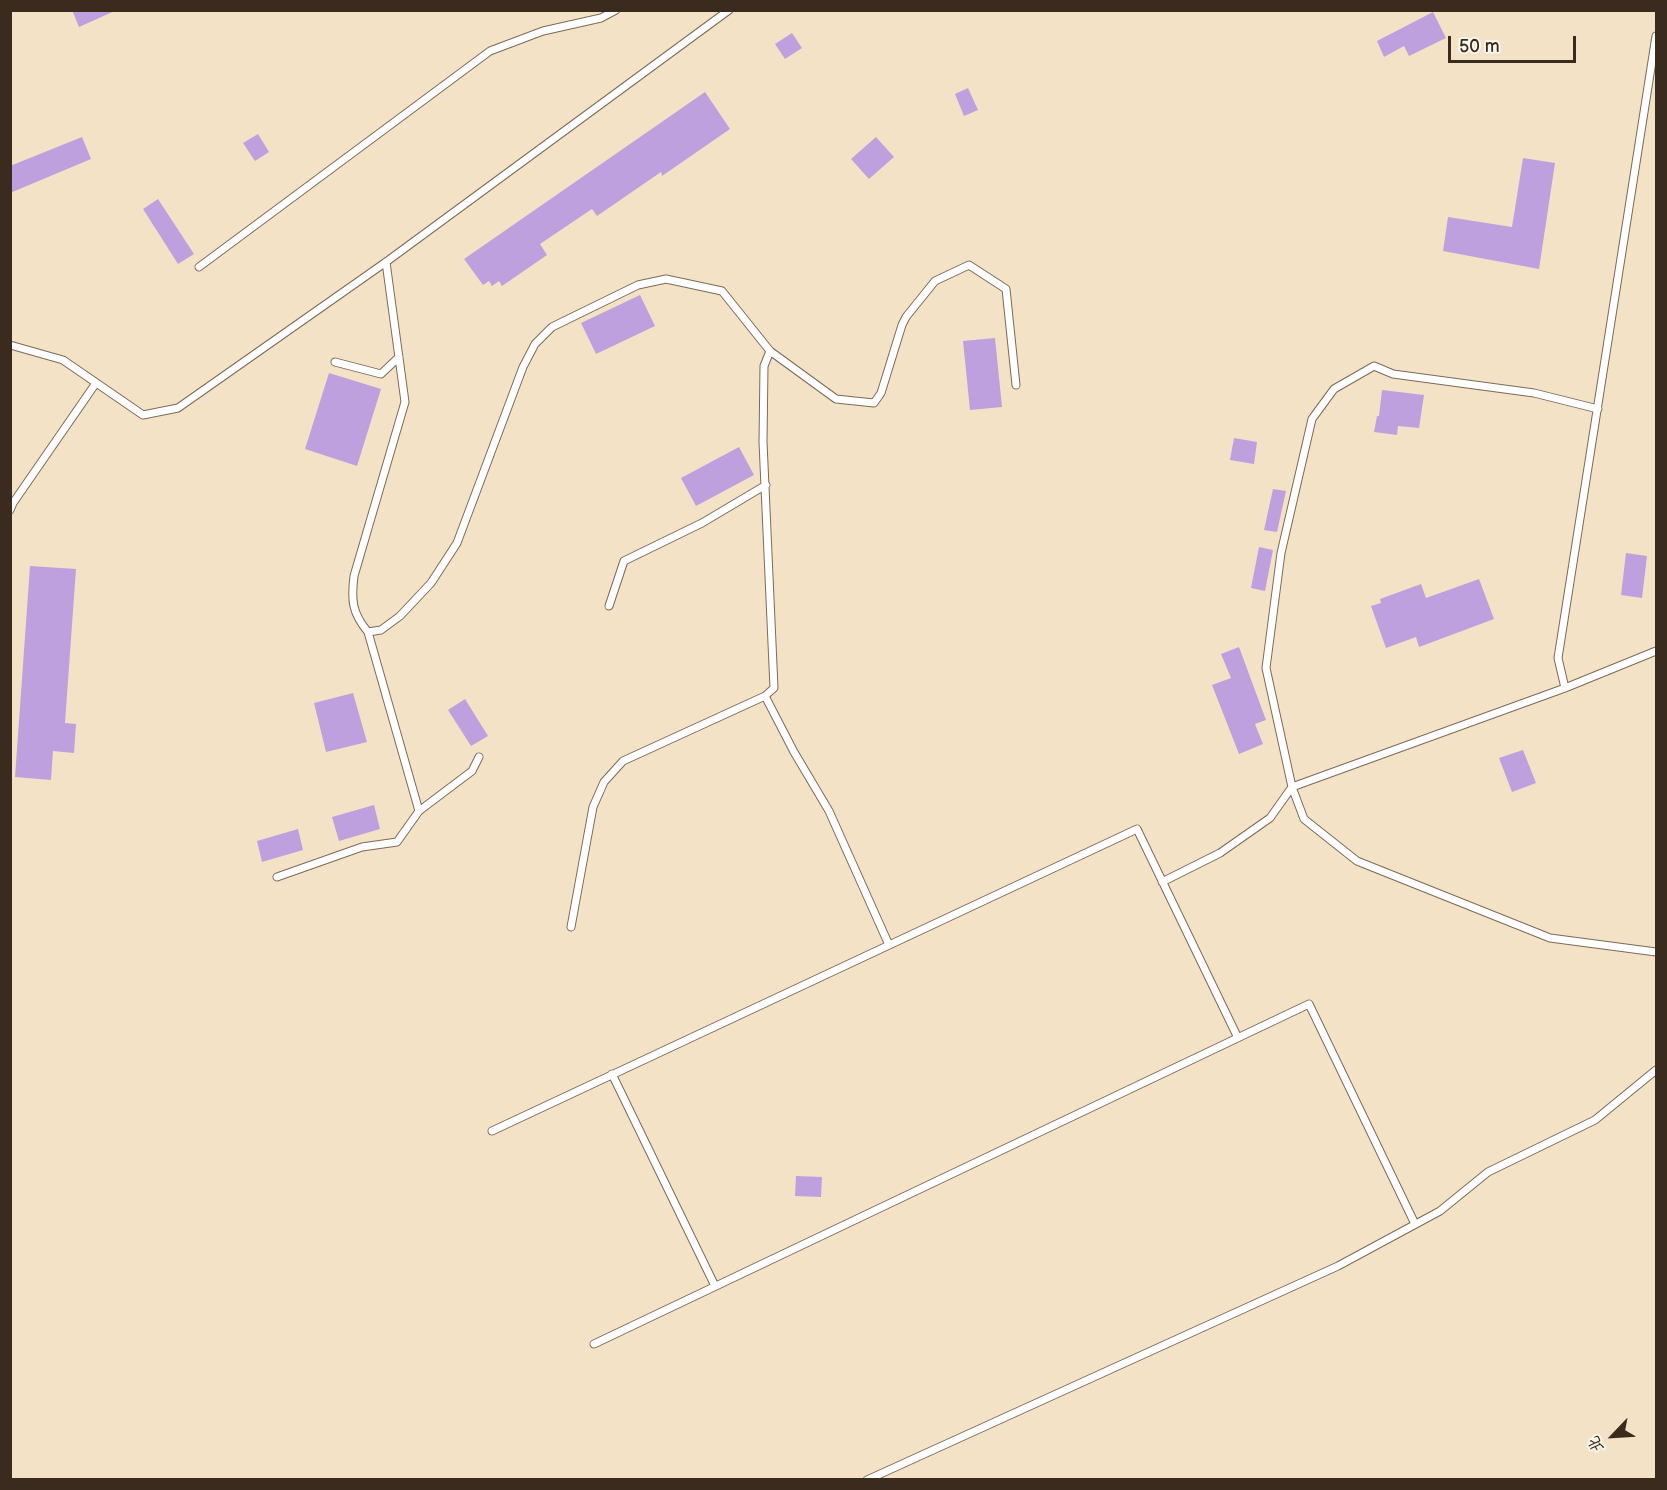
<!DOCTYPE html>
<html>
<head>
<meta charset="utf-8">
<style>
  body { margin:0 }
  #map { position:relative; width:1667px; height:1490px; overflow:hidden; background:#f4e2c7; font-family:"Balsamiq Sans","LXGW WenKai TC",sans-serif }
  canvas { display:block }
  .frame { position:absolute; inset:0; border:12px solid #3b2a1e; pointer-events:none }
  .north { position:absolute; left:1583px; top:1406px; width:60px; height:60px; -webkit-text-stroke:4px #fbf7ec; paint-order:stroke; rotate:245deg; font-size:16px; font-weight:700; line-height:24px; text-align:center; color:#3b2a1e }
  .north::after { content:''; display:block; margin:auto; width:21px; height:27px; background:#3b2a1e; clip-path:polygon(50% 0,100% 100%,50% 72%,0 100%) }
  .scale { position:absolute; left:1448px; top:36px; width:128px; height:27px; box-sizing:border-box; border:3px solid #3b2a1e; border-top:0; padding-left:8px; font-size:18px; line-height:21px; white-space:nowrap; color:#3b2a1e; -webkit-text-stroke:4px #fbf7ec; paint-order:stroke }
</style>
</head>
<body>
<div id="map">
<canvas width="1667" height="1490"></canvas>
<div class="frame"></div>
<div class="north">北</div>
<div class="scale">50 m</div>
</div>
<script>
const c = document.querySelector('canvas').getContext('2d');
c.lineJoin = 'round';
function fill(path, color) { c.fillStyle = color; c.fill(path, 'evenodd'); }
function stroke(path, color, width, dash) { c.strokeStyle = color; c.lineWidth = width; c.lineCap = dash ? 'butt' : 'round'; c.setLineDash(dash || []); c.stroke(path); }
const building = new Path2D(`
  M72,10H117L79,27Z
  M1433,12L1446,38L1409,56L1404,46L1384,57L1377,41Z
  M792,33L802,48L785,59L775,44Z
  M968,88L978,110L964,116L955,94Z
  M705,92L730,129L662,176L661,172L597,216L592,209L540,244L547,255L502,286L499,281L492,286L489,281L483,285L464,259Z
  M258,134L269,152L255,161L243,143Z
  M82,137L91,159L10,193V166Z
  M876,137L894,157L869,179L851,159Z
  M1523,158L1555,163L1539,269L1443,251L1448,217L1512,227Z
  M158,199L194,254L178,264L143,209Z
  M640,295L655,326L596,354L581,323Z
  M995,338L1002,407L970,410L963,341Z
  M329,373L381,389L357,466L305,449Z
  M1382,390L1424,395L1419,428L1398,426L1397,435L1374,432L1377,416H1379Z
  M1234,438L1257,442L1254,464L1230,460Z
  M739,447L754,475L696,506L681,478Z
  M1273,489L1286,491L1277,532L1264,530Z
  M1259,547L1273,550L1265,591L1251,588Z
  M1626,553L1647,556L1642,598L1621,595Z
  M30,566L76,569L65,723L76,724L74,753L53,751L51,780L15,777Z
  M1479,579L1494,619L1419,647L1416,637L1386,648L1371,606L1381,603L1380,599L1421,584L1426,598Z
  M1239,647L1266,720L1255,724L1263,744L1239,754L1212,685L1231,678L1221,654Z
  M353,693L367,742L326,752L314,703Z
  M465,699L488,736L471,746L448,710Z
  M1523,750L1536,783L1512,792L1499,758Z
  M374,805L380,829L339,841L332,817Z
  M298,829L303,850L262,862L257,841Z
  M796,1176L822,1177L821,1197L795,1196Z`);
const lane = new Path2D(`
  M386,262L405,402L354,576C351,600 352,613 368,632L381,630L400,616L431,583L457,543L523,367L535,344L552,327L638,285L666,279L722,291L770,351L836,399L874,403L881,393L902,325L906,317L935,281L969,265L1006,289L1016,385
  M199,267L490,51L543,31L601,18L616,10
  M10,345L63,360L143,415L178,408L386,262L729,10
  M335,362L381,374L399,357
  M1598,409L1534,393L1393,374L1374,366L1334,389L1312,419L1281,553L1266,668L1292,787L1304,819L1357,861L1550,938L1656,952
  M10,510L13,503L96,383
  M609,606L624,561L702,523L766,485
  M1565,688L1558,658L1656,36
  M765,696L794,752L829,811L889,945
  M419,811L472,771L479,757
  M277,877L362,847L397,842L419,811L368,632
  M1162,882L1220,853L1270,818L1292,787L1565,688L1656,651
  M571,927L593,807L604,782L623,761L765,696L774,688L763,442L764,366L770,351
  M612,1074L715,1286
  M492,1131L1137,829L1238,1038
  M594,1344L1309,1004L1415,1224
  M867,1480L1338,1266L1440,1211L1488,1172L1595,1120L1656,1070`);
fill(building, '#bfa0df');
stroke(lane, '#7c6a59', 9);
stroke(lane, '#fff', 7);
</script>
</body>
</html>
